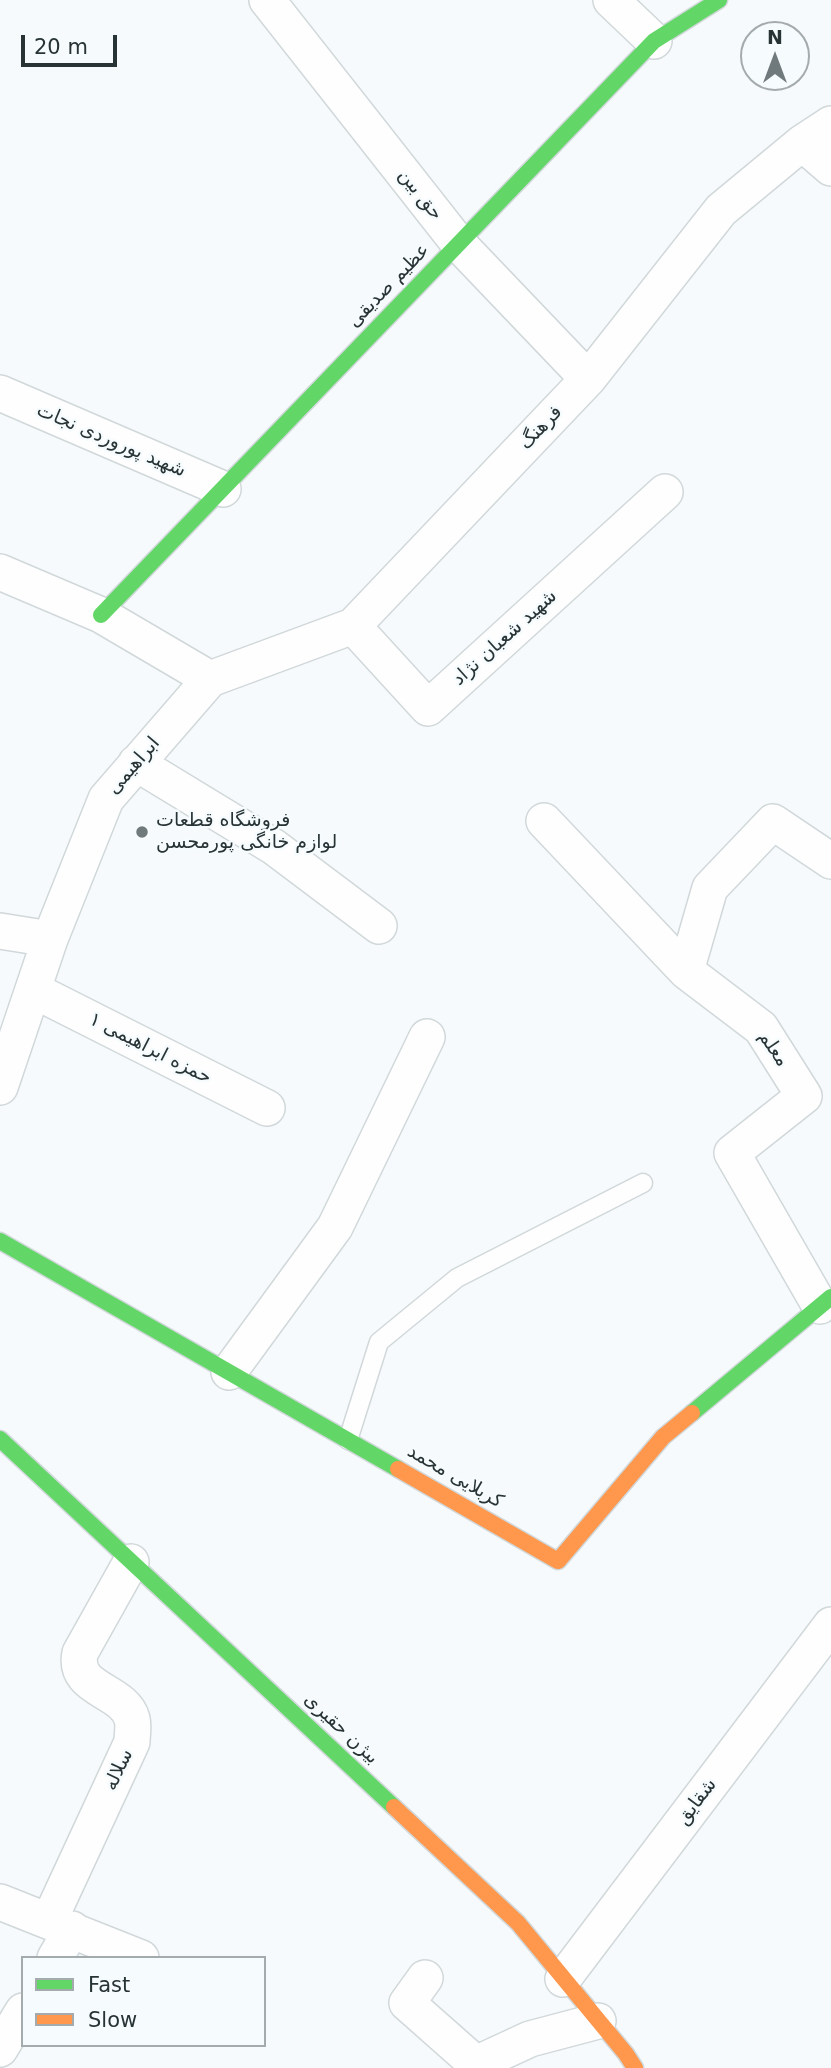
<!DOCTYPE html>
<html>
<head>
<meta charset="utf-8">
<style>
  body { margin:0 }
  #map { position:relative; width:831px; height:2068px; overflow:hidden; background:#f7fafc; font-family:"DejaVu Sans",sans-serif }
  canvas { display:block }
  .legend { position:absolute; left:21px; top:1956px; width:245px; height:91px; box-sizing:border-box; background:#f6fbfd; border:2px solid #a4abad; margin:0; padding:9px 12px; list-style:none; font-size:21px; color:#283335 }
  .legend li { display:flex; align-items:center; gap:14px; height:35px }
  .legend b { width:35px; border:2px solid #a4abad }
  .north { position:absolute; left:740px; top:21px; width:70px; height:70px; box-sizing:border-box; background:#f6fbfd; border:2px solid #a4abad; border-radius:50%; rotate:0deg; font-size:19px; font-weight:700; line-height:28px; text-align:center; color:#283335 }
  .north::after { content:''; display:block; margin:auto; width:24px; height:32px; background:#70797b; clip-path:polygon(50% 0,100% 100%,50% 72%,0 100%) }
  .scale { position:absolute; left:21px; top:35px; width:96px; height:32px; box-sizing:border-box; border:4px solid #283335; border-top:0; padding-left:9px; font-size:21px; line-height:24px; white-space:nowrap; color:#283335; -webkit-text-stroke:5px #f6fbfd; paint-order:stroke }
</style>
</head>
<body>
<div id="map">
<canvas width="831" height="2068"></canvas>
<ul class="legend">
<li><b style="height:9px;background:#63d668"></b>Fast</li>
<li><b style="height:9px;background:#ff974d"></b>Slow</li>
</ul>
<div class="north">N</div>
<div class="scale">20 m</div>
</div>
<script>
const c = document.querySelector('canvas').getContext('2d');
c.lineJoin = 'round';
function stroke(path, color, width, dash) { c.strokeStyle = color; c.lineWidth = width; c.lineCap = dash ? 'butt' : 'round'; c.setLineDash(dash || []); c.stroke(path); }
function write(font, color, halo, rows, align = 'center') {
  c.font = font + ' "DejaVu Sans","Noto Naskh Arabic",sans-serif'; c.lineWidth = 5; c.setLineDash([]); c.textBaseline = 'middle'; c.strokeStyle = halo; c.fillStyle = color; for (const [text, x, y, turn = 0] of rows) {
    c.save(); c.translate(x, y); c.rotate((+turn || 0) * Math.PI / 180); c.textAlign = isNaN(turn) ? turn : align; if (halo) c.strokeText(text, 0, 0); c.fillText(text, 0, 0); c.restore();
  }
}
const lane = new Path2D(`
  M348,1440L379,1342L457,1278L643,1183`);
const street = new Path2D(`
  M267,0L459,244L588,379
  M611,0L654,41
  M802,143L831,124
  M0,393L223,489
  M0,572L101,615L210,679L106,799L50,939L0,1087
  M353,626L428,708L665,492
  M210,679L353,626L588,379L721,210L802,143L831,168
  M136,763L274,847L379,926
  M544,821L686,971L761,1028L804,1096L732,1153L820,1306
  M0,931L50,939
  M686,971L710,888L773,822L831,861
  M33,990L267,1108
  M229,1372L335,1227L427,1037
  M0,1902L141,1958
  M49,1921L132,1742C132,1735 134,1726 132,1719C124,1689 72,1691 80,1653L131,1562
  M55,1958L72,1929
  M425,1978L407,2003L476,2064
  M563,1979L831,1625
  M0,2049L23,2011
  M472,2068L476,2064L530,2039L598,2021`);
const fast = new Path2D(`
  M101,615L654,41L719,0
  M0,1241L398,1469
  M692,1413L831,1297
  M0,1439L394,1807`);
const slow = new Path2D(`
  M398,1469L558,1561L663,1437L692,1413
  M394,1807L518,1923L626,2054L635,2068`);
const markers = [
  [142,832,7,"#70797b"]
];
const streetNames = [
  ["حق بین",420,195,52],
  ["عظیم صدیقی",389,286,-46],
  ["فرهنگ",541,428,-46],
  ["شهید پوروردی نجات",111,441,23],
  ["شهید شعبان نژاد",505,638,-42],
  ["ابراهیمی",134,766,-49],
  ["حمزه ابراهیمی ۱",150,1049,27],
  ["معلم",773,1049,56],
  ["کربلایی محمد",455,1477,30],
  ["بیژن حقیری",341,1729,43],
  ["سلاله",119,1770,-65],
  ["شقایق",697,1802,-53]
];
const poiNames = [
  ["فروشگاه قطعات",156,821],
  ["لوازم خانگی پورمحسن",156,843]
];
stroke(lane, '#d1d8da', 21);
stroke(street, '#d1d8da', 38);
stroke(fast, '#d1d8da', 19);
stroke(slow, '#d1d8da', 19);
stroke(lane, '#fefeff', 18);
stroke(street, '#fefeff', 35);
stroke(fast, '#63d668', 16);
stroke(slow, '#ff974d', 16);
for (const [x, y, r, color] of markers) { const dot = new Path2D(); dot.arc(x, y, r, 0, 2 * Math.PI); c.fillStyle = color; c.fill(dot); stroke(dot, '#f6fbfd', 2.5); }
write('19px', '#283335', '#f6fbfd', streetNames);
write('19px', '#283335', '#f6fbfd', poiNames, 'left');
</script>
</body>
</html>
